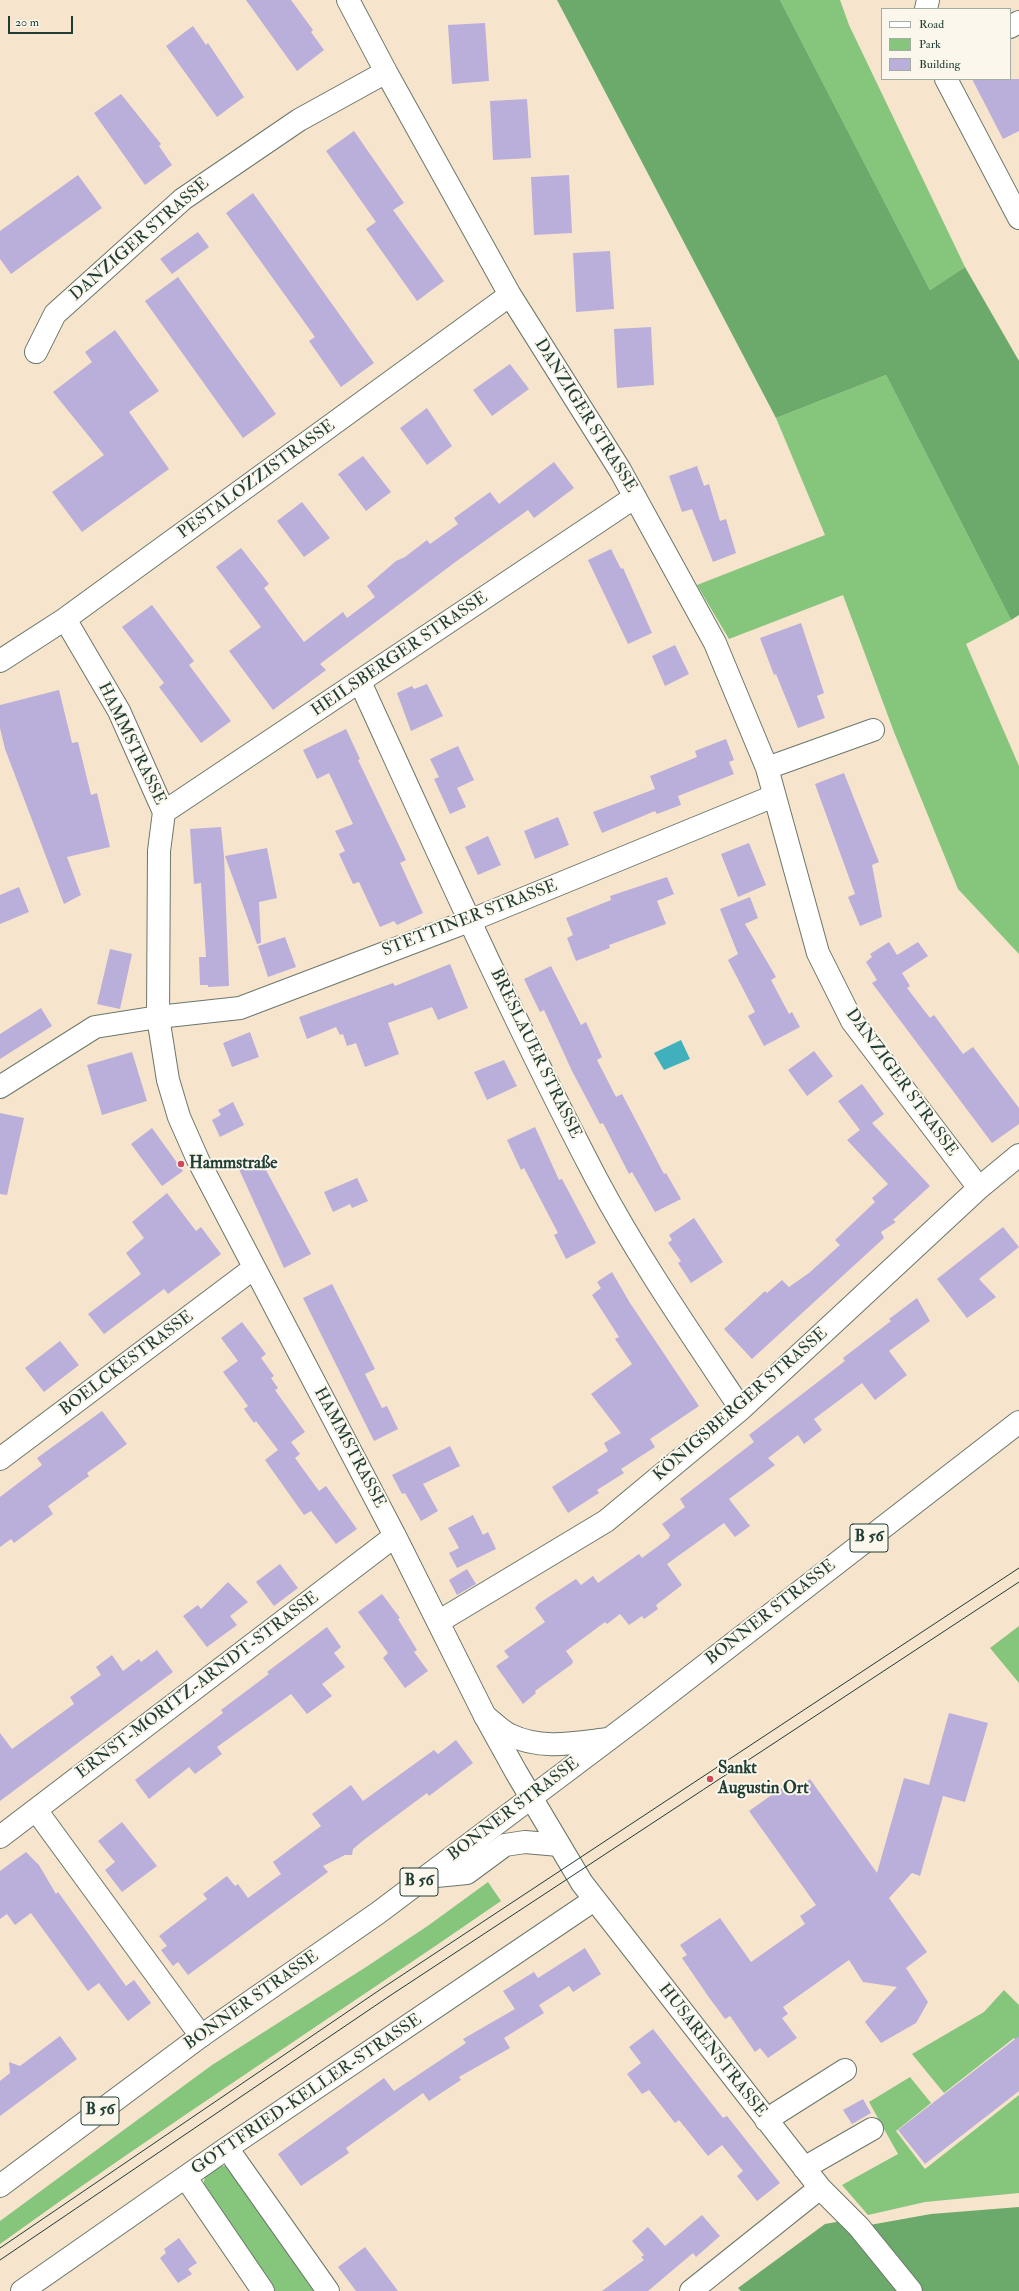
<!DOCTYPE html>
<html>
<head>
<meta charset="utf-8">
<style>
  body { margin:0 }
  #map { position:relative; width:1019px; height:2291px; overflow:hidden; background:#f7e4cd; font-family:"IM FELL Double Pica",serif }
  canvas { display:block }
  .legend { position:absolute; left:881px; top:8px; width:130px; height:72px; box-sizing:border-box; background:#fbf7ec; border:1px solid #a3ada2; margin:0; padding:5px 7px; list-style:none; font-size:12px; color:#1f3d34 }
  .legend li { display:flex; align-items:center; gap:8px; height:20px }
  .legend b { width:20px; border:1px solid #a3ada2 }
  .scale { position:absolute; left:8px; top:16px; width:65px; height:18px; box-sizing:border-box; border:2px solid #1f3d34; border-top:0; padding-left:5px; font-size:12px; line-height:14px; white-space:nowrap; color:#1f3d34; -webkit-text-stroke:3px #fbf7ec; paint-order:stroke }
</style>
</head>
<body>
<div id="map">
<canvas width="1019" height="2291"></canvas>
<ul class="legend">
<li><b style="height:5px;background:#fff"></b>Road</li>
<li><b style="height:11px;background:#85c57c"></b>Park</li>
<li><b style="height:11px;background:#b9afda"></b>Building</li>
</ul>
<div class="scale">20 m</div>
</div>
<script>
const c = document.querySelector('canvas').getContext('2d');
c.lineJoin = 'round';
function fill(path, color) { c.fillStyle = color; c.fill(path, 'evenodd'); }
function stroke(path, color, width, dash) { c.strokeStyle = color; c.lineWidth = width; c.lineCap = dash ? 'butt' : 'round'; c.setLineDash(dash || []); c.stroke(path); }
function write(font, color, halo, rows, align = 'center') {
  c.font = font + ' "IM FELL Double Pica",serif'; c.lineWidth = 4; c.setLineDash([]); c.textBaseline = 'middle'; c.strokeStyle = halo; c.fillStyle = color; for (const [text, x, y, turn = 0] of rows) {
    c.save(); c.translate(x, y); c.rotate((+turn || 0) * Math.PI / 180); c.textAlign = isNaN(turn) ? turn : align; if (halo) c.strokeText(text, 0, 0); c.fillText(text, 0, 0); c.restore();
  }
}
const green = new Path2D(`
  M780,0H840L849,25L965,267L930,290Z
  M886,375L1011,620L966,644L1019,766V954L958,889L894,732L843,595L729,639L697,585L825,535L776,418Z
  M1019,1626V1683L990,1648Z
  M488,1882L501,1901C334,2016 164,2126 0,2244V2221L212,2065L366,1967L429,1925Z
  M1004,1990L1019,2005V2044L1014,2038L944,2093L912,2054L984,2012Z
  M910,2077L931,2103L896,2131L925,2169L1019,2095V2193L925,2202L868,2215L842,2185L898,2154L869,2102Z
  M220,2166H226L232,2171L320,2291H275L204,2190C203,2175 207,2172 220,2166Z`);
const forest = new Path2D(`
  M557,0H780L930,290L965,267L1019,361V615L1011,620L886,375L776,418Z
  M1019,2207V2291H917L864,2226L931,2214Z
  M842,2221L899,2291H741L738,2288L825,2224Z`);
const water = new Path2D(`
  M681,1040L690,1059L664,1070L654,1053Z`);
const building = new Path2D(`
  M246,0H291L313,30L311,32L324,50L297,71Z
  M485,23L489,81L452,84L448,25Z
  M193,26L206,45L208,43L244,97L217,117L166,46Z
  M972,79H1019V131L1003,139Z
  M121,94L161,144L159,146L172,165L145,185L94,113Z
  M527,99L531,158L493,160L490,101Z
  M354,131L404,203L393,210L444,281L417,301L366,229L376,222L326,151Z
  M78,175L102,208L11,274L0,259V231Z
  M569,175L572,233L534,235L531,177Z
  M253,193L374,363L341,387L309,341L315,337L226,213Z
  M198,232L209,247L172,274L160,259Z
  M610,251L614,309L576,312L573,253Z
  M178,277L276,414L243,438L145,301Z
  M651,327L654,385L617,388L614,329Z
  M115,330L159,391L129,412L169,469L82,532L52,492L104,455L53,392L92,362L85,352Z
  M510,364L529,389L492,416L473,390Z
  M427,408L452,446L427,465L400,428Z
  M363,456L391,492L366,511L338,474Z
  M554,462L574,488L534,518L528,510L454,563L320,664L326,670L273,710L229,651L261,627L216,567L241,548L269,584L264,588L304,642L343,612L347,618L375,597L367,586L396,561L405,557L427,540L430,544L458,524L454,518L490,492L499,504Z
  M697,466L704,486L709,484L720,521L726,519L736,553L713,562L692,509L682,512L669,476Z
  M302,502L330,538L304,557L277,521Z
  M611,549L621,569L623,568L652,633L628,644L588,560Z
  M152,605L194,661L189,665L231,721L201,743L159,687L164,683L122,627Z
  M801,623L824,693L817,696L825,718L798,728L776,674L774,675L760,638Z
  M675,645L689,674L665,686L652,656Z
  M427,684L443,716L411,731L397,693L412,686L414,689Z
  M59,690L72,743L78,742L91,795L97,793L110,847L67,857L81,895L64,904L5,749L0,728V705Z
  M346,729L360,759L358,760L406,860L400,863L423,913L397,925L394,921L380,927L359,882L353,884L339,854L345,851L335,831L353,824L329,773L317,779L303,750Z
  M726,739L734,760L729,762L734,774L678,796L681,805L657,814L655,811L602,833L593,812L655,789L650,776L697,757L695,751Z
  M458,746L474,780L457,788L466,807L450,814L434,779L439,777L430,759Z
  M844,773L879,862L872,865L882,917L860,926L848,897L855,894L815,784Z
  M558,817L569,845L535,859L524,831Z
  M221,827L224,856L229,986L208,987V985H200L199,957H206L201,883L194,884L190,829Z
  M488,836L501,865L478,875L465,847Z
  M749,843L766,885L738,897L721,854Z
  M267,848L277,898L259,902L261,943L257,944L225,856Z
  M667,877L674,894L657,901L666,924L609,945L610,948L576,961L567,938L573,935L566,918L611,900L610,896Z
  M19,887L29,912L0,924V895Z
  M750,897L758,918L745,924L776,977L771,980L789,1014L792,1012L800,1027L764,1046L748,1016L755,1012L728,960L738,954L720,909Z
  M285,937L296,967L268,977L258,946Z
  M889,942L897,955L918,942L928,956L902,973L910,986L907,988L930,1018L934,1015L963,1054L973,1047L1019,1108V1124L992,1143L872,983L877,980L866,962L872,957L870,954Z
  M110,949L132,954L120,1009L97,1004Z
  M450,964L468,1008L438,1020L432,1007L388,1023L399,1054L365,1067L356,1043L347,1046L343,1034L340,1035L336,1027L307,1039L299,1017L393,983L395,986Z
  M551,966L581,1025L586,1022L602,1057L597,1060L616,1097L622,1094L664,1174L666,1173L681,1199L655,1212L632,1172L629,1174L603,1123L600,1124L572,1071L544,1010L540,1012L524,979Z
  M41,1008L52,1026L0,1059V1034Z
  M250,1032L259,1057L232,1067L223,1043Z
  M814,1051L833,1076L807,1096L788,1070Z
  M132,1052L147,1101L102,1115L87,1065Z
  M504,1060L517,1086L487,1100L474,1072Z
  M862,1084L884,1114L872,1123L930,1186L893,1220L896,1222L881,1232L884,1238L752,1359L724,1329L765,1291L767,1293L782,1280L789,1287L809,1273L840,1245L835,1240L875,1202L872,1198L888,1184L847,1140L860,1130L838,1101Z
  M233,1102L244,1125L220,1137L212,1120L221,1115L218,1110Z
  M0,1113L24,1118L7,1195L0,1194Z
  M535,1127L559,1180L562,1179L596,1243L566,1259L554,1235L558,1233L524,1168L521,1170L507,1140Z
  M152,1128L183,1171L162,1186L131,1144Z
  M259,1157L311,1254L284,1268L238,1167Z
  M357,1178L368,1201L352,1208L350,1204L333,1212L324,1192Z
  M167,1193L196,1231L201,1227L221,1254L168,1294L164,1289L104,1334L88,1314L141,1274L126,1253L144,1238L132,1222Z
  M694,1218L723,1262L691,1283L678,1263L681,1261L668,1243L672,1240L669,1235Z
  M1003,1227L1019,1247L979,1279L996,1297L967,1318L937,1279Z
  M612,1272L630,1303L699,1406L650,1439L655,1447L621,1469L624,1473L597,1490L599,1493L568,1513L552,1487L608,1451L604,1443L621,1433L591,1394L632,1364L615,1339L619,1337L592,1295L601,1288L597,1282Z
  M332,1284L375,1369L365,1374L382,1408L387,1406L398,1429L374,1441L303,1298Z
  M917,1298L930,1321L889,1351L907,1375L875,1400L862,1383L814,1419L822,1430L804,1444L798,1435L768,1458L775,1465L729,1499L750,1526L735,1537L724,1523L667,1564L682,1585L656,1605L658,1609L644,1619L642,1616L629,1625L620,1614L607,1624L605,1622L566,1651L573,1661L572,1664L535,1691L536,1693L523,1704L496,1666L509,1657L504,1651L545,1622L535,1608L538,1604L576,1579L581,1585L593,1576L598,1583L639,1554L642,1558L669,1538L670,1535L662,1524L685,1507L680,1499L754,1442L749,1435L845,1361L843,1358L891,1321L889,1319Z
  M242,1322L266,1354L261,1358L274,1376L271,1378L278,1388L275,1390L305,1432L291,1442L300,1454L295,1458L319,1491L326,1486L357,1529L336,1544L311,1511L304,1515L265,1460L278,1450L256,1421L254,1423L244,1409L248,1406L223,1372L238,1361L221,1338Z
  M60,1341L79,1365L44,1392L25,1368Z
  M102,1411L127,1444L87,1473L89,1476L48,1506L53,1514L14,1543L11,1539L0,1547V1497L42,1465L37,1458Z
  M450,1446L460,1466L423,1484L438,1511L421,1521L405,1493L402,1494L392,1475Z
  M473,1515L483,1535L488,1532L496,1549L457,1568L449,1553L459,1548L448,1528Z
  M280,1564L298,1588L274,1606L256,1582Z
  M467,1569L476,1584L457,1595L449,1580Z
  M228,1582L248,1602L230,1616L237,1625L207,1647L183,1616L198,1605L201,1609Z
  M382,1594L400,1618L398,1619L417,1650L414,1652L428,1671L405,1688L383,1658L388,1653L358,1612Z
  M327,1627L341,1647L334,1653L345,1667L322,1684L332,1696L307,1714L291,1694L217,1747L222,1754L195,1774L189,1767L149,1799L135,1780L223,1713L221,1710L269,1674L267,1672Z
  M157,1650L173,1672L0,1801V1733L12,1749L74,1704L70,1697L101,1675L96,1667L112,1655L123,1671L139,1659L141,1662Z
  M949,1713L988,1723L965,1802L943,1796L920,1876L912,1873L889,1898L927,1952L906,1968L928,2002L916,2023L881,2043L865,2022L897,1987L863,1982L849,1960L783,2007L788,2014L782,2018L797,2038L768,2058L760,2048L755,2052L730,2016L725,2019L708,1996L682,1958L687,1955L680,1945L720,1918L751,1962L805,1924L800,1916L816,1905L749,1811L783,1787L788,1794L810,1779L877,1873L904,1778L929,1785Z
  M456,1740L473,1763L429,1796L427,1793L365,1839L353,1849L352,1855H345L323,1866L328,1872L188,1975L178,1962L173,1966L161,1950L167,1946L159,1936L207,1899L203,1894L227,1876L235,1886L238,1884L248,1898L281,1874L273,1862L321,1826L312,1814L351,1785L363,1801L434,1750L438,1754Z
  M122,1822L157,1866L122,1892L105,1870L115,1862L98,1841Z
  M26,1852L39,1865L56,1894L58,1892L126,1986L134,1980L151,2003L128,2021L99,1983L88,1991L31,1913L15,1925L7,1914L0,1919V1871Z
  M585,1948L601,1974L573,1992L569,1986L539,2005L544,2013L504,2038L510,2048L459,2077L461,2080L429,2101L423,2093L346,2148L349,2153L301,2186L278,2154L384,2078L394,2091L466,2043L463,2039L515,2009L503,1991L534,1972L538,1978Z
  M653,2029L723,2118L727,2116L780,2183L757,2201L737,2176L743,2171L722,2145L708,2156L679,2120L675,2123L649,2090L642,2094L627,2074L641,2063L629,2047Z
  M60,2036L77,2059L0,2116V2081L10,2073L9,2062L20,2066Z
  M1019,2036V2091L925,2164L898,2130Z
  M863,2099L871,2113L852,2124L843,2110Z
  M702,2215L720,2236L696,2257L693,2253L648,2291H602L644,2260L641,2257L644,2255L632,2241L648,2227L665,2246Z
  M179,2238L197,2263L188,2269L192,2274L178,2283L160,2258L166,2253L164,2249Z
  M365,2247L398,2291H356L338,2267Z`);
const minor = new Path2D(`
  M348,0L386,72
  M926,9L928,0
  M1010,27L1019,22
  M946,79L1019,218
  M36,352L55,314L183,199L299,120L386,72L510,295L620,470L715,643L767,768L818,953L852,1021L979,1188
  M65,619L119,711L164,812L159,851L158,1017L168,1080L179,1117L198,1160L395,1536L485,1716L516,1772L582,1883L820,2188L859,2227L911,2291
  M0,661L65,619L510,295
  M360,682C436,848 511,1016 596,1178C639,1259 691,1334 741,1409
  M767,768L873,730
  M164,812L635,497
  M0,1087L95,1027L158,1017L240,1008L469,921L774,796
  M0,1459L254,1268
  M438,1622L606,1521L741,1409L979,1188L1019,1155
  M36,1810L201,2036
  M0,1837L395,1536
  M766,2120L845,2070
  M227,2148L328,2291
  M804,2168L872,2129
  M186,2178L263,2291
  M22,2291L227,2148L594,1900
  M691,2291L820,2188`);
const major = new Path2D(`
  M485,1716C493,1722 501,1731 510,1735C541,1750 574,1743 608,1739
  M426,1877L467,1873L505,1845L525,1842L559,1845
  M0,2186L201,2036L378,1913L637,1718L1019,1422`);
const tram = new Path2D(`
  M0,2248L381,1989L1019,1568
  M0,2260L388,1997L1019,1582`);
const markers = [
  [181,1164,4,"#d1495b"],
  [710,1779,4,"#d1495b"]
];
const shields = [
  [869,1538,38],
  [419,1882,38],
  [100,2111,38]
];
const shieldNames = [
  ["B 56",869,1538],
  ["B 56",419,1882],
  ["B 56",100,2111]
];
const streetNames = [
  ["DANZIGER STRASSE",140,240,-41],
  ["DANZIGER STRASSE",585,416,58],
  ["PESTALOZZISTRASSE",257,480,-36],
  ["HEILSBERGER STRASSE",400,655,-34],
  ["HAMMSTRASSE",131,744,64],
  ["STETTINER STRASSE",470,919,-21],
  ["BRESLAUER STRASSE",535,1054,64],
  ["DANZIGER STRASSE",901,1083,54],
  ["BOELCKESTRASSE",127,1364,-37],
  ["KÖNIGSBERGER STRASSE",741,1405,-41],
  ["HAMMSTRASSE",349,1448,62],
  ["BONNER STRASSE",771,1613,-38],
  ["ERNST-MORITZ-ARNDT-STRASSE",198,1686,-37],
  ["BONNER STRASSE",514,1810,-37],
  ["BONNER STRASSE",252,2001,-35],
  ["HUSARENSTRASSE",712,2051,52],
  ["GOTTFRIED-KELLER-STRASSE",307,2095,-34]
];
const poiNames = [
  ["Hammstraße",189,1164],
  ["Sankt",718,1769],
  ["Augustin Ort",718,1789]
];
fill(green, '#85c57c');
fill(forest, '#6caa6c');
fill(water, '#41b0bd');
fill(building, '#b9afda');
stroke(minor, '#6b776a', 24);
stroke(major, '#6b776a', 24);
stroke(minor, '#fff', 22);
stroke(major, '#fff', 22);
stroke(tram, '#1f3d34', 1);
for (const [x, y, r, color] of markers) { const dot = new Path2D(); dot.arc(x, y, r, 0, 2 * Math.PI); c.fillStyle = color; c.fill(dot); stroke(dot, '#fbf7ec', 1.5); }
for (const [x, y, w] of shields) { const box = new Path2D(); box.roundRect(x - w / 2, y - 14, w, 28, 3); c.fillStyle = '#fbf7ec'; c.fill(box); stroke(box, '#1f3d34', 1); }
write('bold 16px', '#1f3d34', null, shieldNames);
write('17px', '#1f3d34', '#fbf7ec', streetNames);
write('bold 17px', '#1f3d34', '#fbf7ec', poiNames, 'left');
</script>
</body>
</html>
